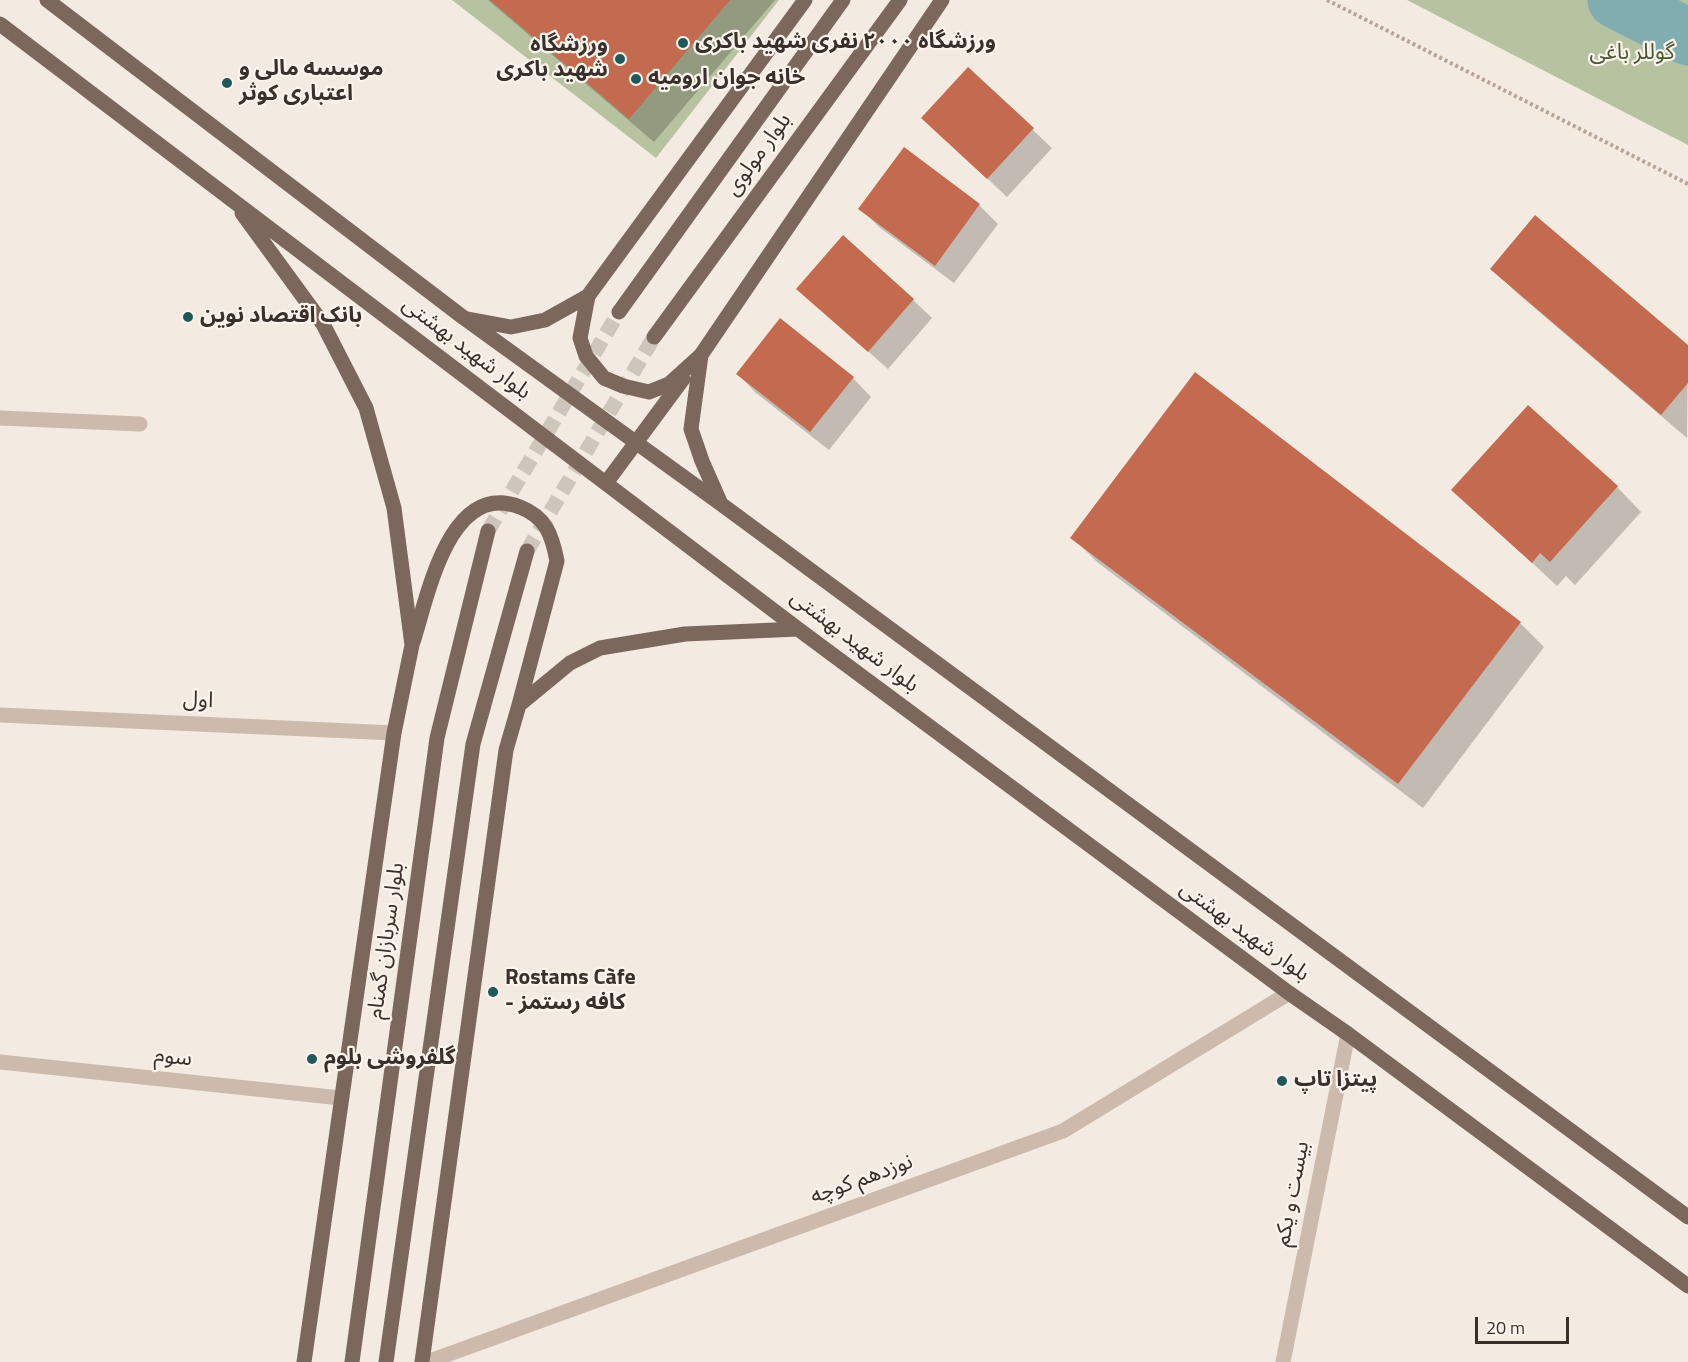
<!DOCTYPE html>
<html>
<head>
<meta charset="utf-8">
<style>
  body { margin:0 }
  #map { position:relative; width:1688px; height:1362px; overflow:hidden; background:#f3eae1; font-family:"Titillium Web",sans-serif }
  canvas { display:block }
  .scale { position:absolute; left:1475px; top:1317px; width:94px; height:27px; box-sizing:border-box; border:3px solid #3a302b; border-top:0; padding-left:8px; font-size:18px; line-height:21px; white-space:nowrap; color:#3a302b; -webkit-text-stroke:4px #faf4ed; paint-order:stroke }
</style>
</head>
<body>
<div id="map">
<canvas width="1688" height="1362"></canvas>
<div class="scale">20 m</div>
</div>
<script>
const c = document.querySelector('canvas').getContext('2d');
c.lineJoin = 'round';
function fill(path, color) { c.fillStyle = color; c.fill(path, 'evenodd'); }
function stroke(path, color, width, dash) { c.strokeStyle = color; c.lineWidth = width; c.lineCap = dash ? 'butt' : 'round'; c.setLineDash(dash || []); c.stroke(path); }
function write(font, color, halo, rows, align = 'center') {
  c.font = font + ' "Titillium Web","Noto Sans Arabic",sans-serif'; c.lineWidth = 4.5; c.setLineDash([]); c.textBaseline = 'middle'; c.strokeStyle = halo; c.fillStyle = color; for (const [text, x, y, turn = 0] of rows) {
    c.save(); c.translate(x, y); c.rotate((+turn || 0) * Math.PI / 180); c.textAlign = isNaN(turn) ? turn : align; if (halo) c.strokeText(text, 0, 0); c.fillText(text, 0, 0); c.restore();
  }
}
const green = new Path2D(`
  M452,0H779L656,158Z
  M1407,0H1688V145Z`);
const shadow = new Path2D(`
  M488,0H775L654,142Z
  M968,69L1052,148L1007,197L942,136Z
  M905,149L979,205L998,224L954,283L879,227L860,208Z
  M1492,269L1688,347L1687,438L1517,293Z
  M798,289L913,300L932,318L888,369Z
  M738,374L853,378L871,397L829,450L756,393Z
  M1617,487L1641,512L1575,585L1566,576L1557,586L1454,490Z
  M1072,537L1520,623L1544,647L1423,808L1097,562Z`);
const river = new Path2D(`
  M1616,0L1688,37`);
const building = new Path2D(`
  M490,0H730L629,119Z
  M968,67L1034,128L987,179L921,118Z
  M904,147L980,204L935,266L858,209Z
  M1535,215L1688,345V383L1661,415L1490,269Z
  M843,235L914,299L868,352L796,289Z
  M780,318L854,377L810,432L736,374Z
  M1195,372L1521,622L1398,784L1070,538Z
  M1528,405L1618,486L1550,562L1540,553L1532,563L1451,490Z`);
const majorTunnel = new Path2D(`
  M488,531L619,312
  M527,551L654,337`);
const path = new Path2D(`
  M1327,0L1688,184`);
const minor = new Path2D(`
  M0,418L140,424
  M0,715L394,733
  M0,1062L341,1098
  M427,1362L1063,1131L1289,993
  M1283,1362L1348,1034`);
const major = new Path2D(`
  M47,0L464,318L721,504L1688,1217
  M0,24L798,629L1289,993L1348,1034L1688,1286
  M242,213L323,324L366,408L394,508L412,645L394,733L304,1362
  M588,296L580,338L586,356L604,378L623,386L649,392L669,384L701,355
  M619,312L843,0
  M468,319L511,327L545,320L588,296L805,0
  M654,337L900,0
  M606,483L683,379
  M721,504L702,461L691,429L701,355L942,0
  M413,642C428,596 449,480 520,507C546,517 552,535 557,561L519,705
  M352,1362L437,738L488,531
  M386,1362L473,744L527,551
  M422,1362L506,750L519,705L570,663L600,648L685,634L798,629`);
const markers = [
  [683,43,6,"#20585b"],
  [620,59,6,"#20585b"],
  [636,79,6,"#20585b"],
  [227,83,6,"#20585b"],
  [188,317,6,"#20585b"],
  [493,992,6,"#20585b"],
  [312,1059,6,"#20585b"],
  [1282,1081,6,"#20585b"]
];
const poiNames = [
  ["ورزشگاه ۲۰۰۰ نفری شهید باکری",695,43],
  ["ورزشگاه",608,46,"right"],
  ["شهید باکری",608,71,"right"],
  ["موسسه مالی و",239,70],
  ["اعتباری کوثر",239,95],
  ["خانه جوان ارومیه",648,79],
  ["بانک اقتصاد نوین",200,317],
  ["Rostams Càfe",505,979],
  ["- کافه رستمز",505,1004],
  ["گلفروشی بلوم",324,1059],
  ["پیتزا تاپ",1294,1081]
];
const parkNames = [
  ["گوللر باغی",1632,54]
];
const streetNames = [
  ["بلوار مولوی",759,155,-54],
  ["بلوار شهید بهشتی",466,349,37],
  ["بلوار شهید بهشتی",854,642,37],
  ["اول",198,701,3],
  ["بلوار شهید بهشتی",1244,932,36],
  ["بلوار سربازان گمنام",387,941,-82],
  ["سوم",173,1058,6],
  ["نوزدهم کوچه",862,1180,-20],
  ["بیست و یکم",1293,1194,-79]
];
fill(green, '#b7c2a0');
fill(shadow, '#0003');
stroke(river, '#80aeb0', 57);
fill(building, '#c46a4e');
stroke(majorTunnel, '#cec5bd', 15, [15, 8]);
stroke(path, '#b7a496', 4, [3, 3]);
stroke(minor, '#ccbaac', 15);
stroke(major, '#7b675c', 15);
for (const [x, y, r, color] of markers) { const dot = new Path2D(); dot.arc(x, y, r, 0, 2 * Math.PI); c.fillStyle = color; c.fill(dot); stroke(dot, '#faf4ed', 2); }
write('bold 22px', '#3a302b', '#faf4ed', poiNames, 'left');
write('22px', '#49582f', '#faf4ed', parkNames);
write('22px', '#3a302b', '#faf4ed', streetNames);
</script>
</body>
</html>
